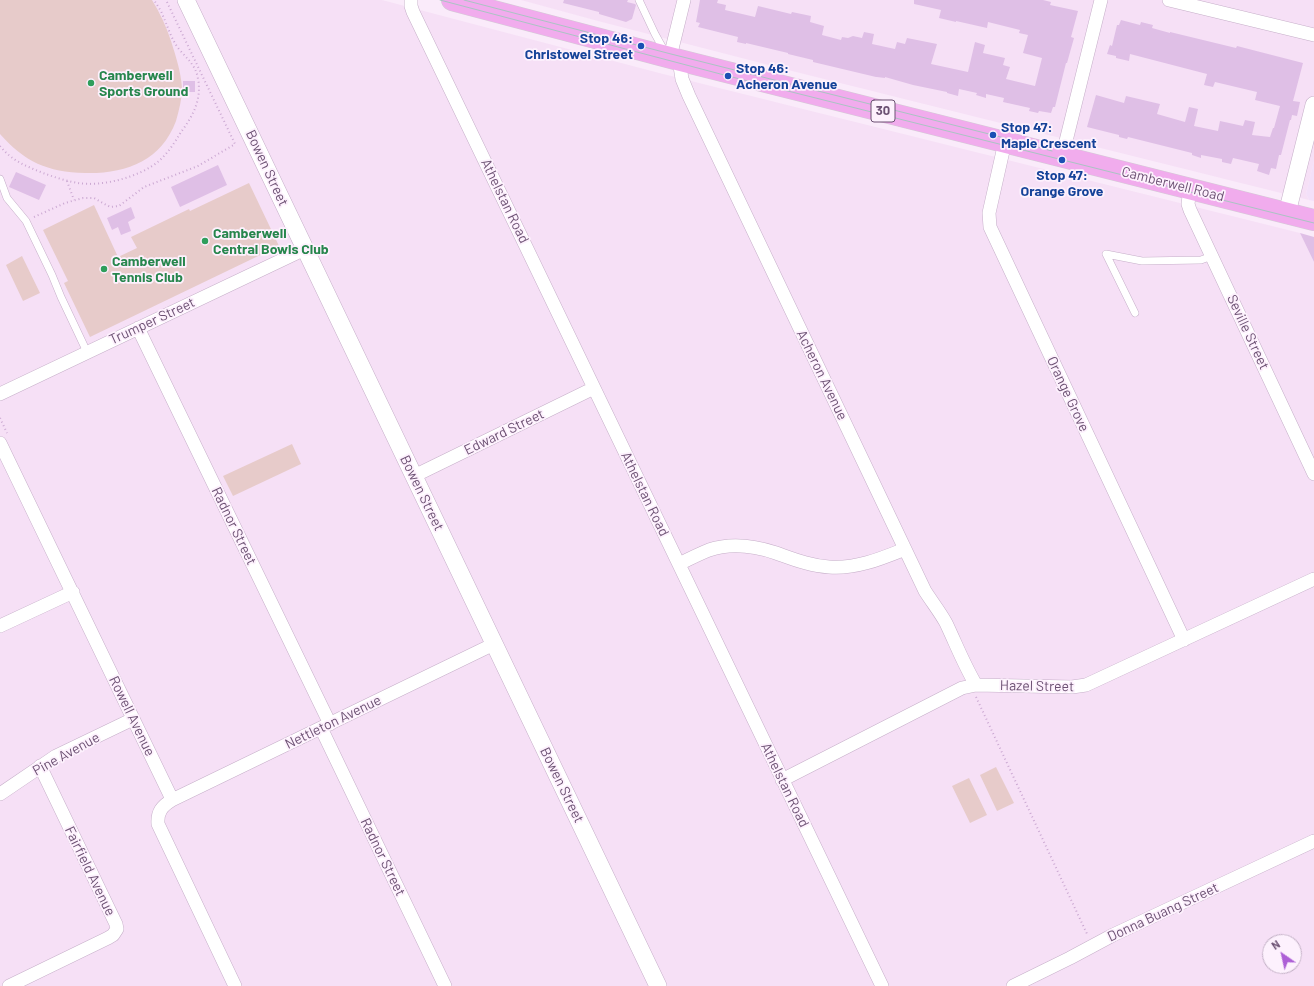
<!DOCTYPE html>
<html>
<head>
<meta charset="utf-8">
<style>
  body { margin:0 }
  #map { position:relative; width:1314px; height:986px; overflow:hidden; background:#faebfa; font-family:Barlow,sans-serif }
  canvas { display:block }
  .north { position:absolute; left:1262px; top:934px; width:40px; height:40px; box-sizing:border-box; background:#fdf1fd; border:1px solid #c3b1c6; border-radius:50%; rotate:326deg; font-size:11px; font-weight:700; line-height:16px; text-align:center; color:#6c5173 }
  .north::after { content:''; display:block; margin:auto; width:14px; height:18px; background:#ad5fd6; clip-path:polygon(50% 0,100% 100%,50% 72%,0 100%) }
</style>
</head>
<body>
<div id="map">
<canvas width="1314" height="986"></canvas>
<div class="north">N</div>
</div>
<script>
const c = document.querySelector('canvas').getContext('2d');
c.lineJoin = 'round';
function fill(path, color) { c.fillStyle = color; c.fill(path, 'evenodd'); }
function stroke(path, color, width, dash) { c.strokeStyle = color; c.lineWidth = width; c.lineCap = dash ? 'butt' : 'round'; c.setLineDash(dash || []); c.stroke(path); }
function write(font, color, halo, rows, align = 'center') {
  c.font = font + ' Barlow,sans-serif'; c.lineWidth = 3.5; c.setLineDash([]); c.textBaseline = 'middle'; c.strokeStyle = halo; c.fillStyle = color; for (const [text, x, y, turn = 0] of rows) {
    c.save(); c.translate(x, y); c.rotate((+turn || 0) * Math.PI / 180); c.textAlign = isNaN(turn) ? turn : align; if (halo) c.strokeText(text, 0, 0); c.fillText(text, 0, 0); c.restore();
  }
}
const residential = new Path2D(`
  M0,0H382L663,74L1300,233L1314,262V986H0ZM1270,942H1294V966H1270Z
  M521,0H1314V161L1306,194L1309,200L796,72L598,21Z`);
const commercial = new Path2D(`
  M1314,161V201L1309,200L1306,194Z`);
const green = new Path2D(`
  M0,0H152C160,13 166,26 171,41C176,57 181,72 182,88C182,99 179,110 176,121C161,161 126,174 85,173C47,172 25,162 0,134Z
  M249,183L279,246L90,337L64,283L68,281L43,230L94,205L118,257L137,248L131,237L189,209L190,211Z
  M22,256L40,293L23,301L6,265Z
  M292,444L301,464L233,496L223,476Z
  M996,767L1014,803L997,811L980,775Z
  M969,778L987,815L970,823L952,786Z`);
const building = new Path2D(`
  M564,0H628L627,2L635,4L636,5L632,19L626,22L599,14V12L563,3Z
  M700,0H718L717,3L726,5L725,10L755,17L758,6L791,14L792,12L811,16L810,22L824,26L822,35L841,40L842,37L848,38L853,36L862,38L864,32L874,34L872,44L895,49L897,42L905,44L907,38L937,44L931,64L968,72L975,42L985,45L983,53L1005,58L1003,65L1010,67L1006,79L1035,86L1042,58L1023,53L1028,35L1019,33L1020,30L988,22L987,28L956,21V22L939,18L941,10L914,4V0H1043L1051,2L1050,5L1078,11L1071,37L1074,38L1067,63H1066L1055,107H1053L1051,113L1039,111L1038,113L1029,111L1030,108L1003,102L1004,98L986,94V98L976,95L977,93L959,89L958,96L947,93V92L913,85L885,77V78L877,77H876L813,62V60L788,54V53L746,43V44L737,42L738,37L698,27L700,23L696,22Z
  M1121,20L1140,25L1141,22L1153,25L1152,28L1170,33V32L1236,48L1237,46L1303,63L1293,101L1300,102L1297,116L1292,115L1291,120H1290L1281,155H1279L1276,169L1271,168L1269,175L1257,171L1259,164L1233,158L1231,164L1222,162V159L1201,155V158L1192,155V153L1128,137L1127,139L1119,137V135L1087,127L1096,95L1124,103L1126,96L1160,104L1157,114L1185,122L1189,107L1198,109L1194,126L1218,131L1220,121L1243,126L1245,120L1255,122L1252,135L1270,137L1273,128H1274L1280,106L1255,100L1257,92L1215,82L1213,87L1204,85L1207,74L1130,54L1129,61L1116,58V56L1107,54L1110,45L1112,46L1117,25H1119Z
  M183,81H195V92H183Z
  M218,165L227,185L180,207L171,187Z
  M16,172L46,185L39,200L9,187Z
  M131,207L135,218L128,222L131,231L121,235L118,227L112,230L107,218Z
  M1300,233L1314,237V262Z`);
const path = new Path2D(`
  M0,146C12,161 26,166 43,173C54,177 66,181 78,183C102,187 140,177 159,161C168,153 175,142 181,132C193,116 202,99 198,79C196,65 187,59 179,49C171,39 168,27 163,16C161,10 157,5 154,0
  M67,181L74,200
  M34,217L65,203L83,198H94L110,207L119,206L144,187L198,166L235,144L166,0
  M0,418L7,433
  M976,697L1088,936`);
const service = new Path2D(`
  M639,0L655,34L665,52
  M0,179L7,198L26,221L52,275L61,297L87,352
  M1135,313L1106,254L1142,261L1201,260L1212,256`);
const minor = new Path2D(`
  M411,0V6L413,12L882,986
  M1169,0L1314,35
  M670,57L684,0
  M679,60L682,79L689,96L925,591C932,602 940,612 946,623C956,644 964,665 976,685
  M1005,142L989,213L990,227L1184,640
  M1062,157L1101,0
  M1190,188L1188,204L1190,210L1314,474
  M138,328L330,724
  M0,394L305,249
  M0,443L169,793L172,800C162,806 157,812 158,824L235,986
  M414,476L594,388
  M679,564C689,559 699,554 709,550C730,543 755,546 776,553C793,559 810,566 829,567C856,569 880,559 905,549
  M0,626L73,592
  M321,728L445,986
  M782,780L962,688L976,685L1072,687L1086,685L1314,579
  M0,794L56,756L133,719
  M172,800L494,644
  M9,986L108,938L113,935L117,929L116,924L40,766
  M1013,986L1070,958L1113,935L1314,841`);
const tertiary = new Path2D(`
  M186,0L658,986
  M1287,213L1314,105`);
const primary = new Path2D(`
  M452,0L679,60L1314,220`);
const tram = new Path2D(`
  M440,0L728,76L1314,223
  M464,0L671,54L993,135L1052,151`);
const markers = [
  [641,46,4,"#1a4fb4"],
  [728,76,4,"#1a4fb4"],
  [91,83,4,"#2e9e5b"],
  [993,135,4,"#1a4fb4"],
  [1062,160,4,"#1a4fb4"],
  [205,241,4,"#2e9e5b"],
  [104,269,4,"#2e9e5b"]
];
const shields = [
  [883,111,24]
];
const shieldNames = [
  ["30",883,111]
];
const transitNames = [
  ["Stop 46:",633,38,"right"],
  ["Christowel Street",633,54,"right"],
  ["Stop 46:",736,68],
  ["Acheron Avenue",736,84],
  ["Stop 47:",1001,127],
  ["Maple Crescent",1001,143],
  ["Stop 47:",1062,175,"center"],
  ["Orange Grove",1062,191,"center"]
];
const leisureNames = [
  ["Camberwell",99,75],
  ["Sports Ground",99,91],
  ["Camberwell",213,233],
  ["Central Bowls Club",213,249],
  ["Camberwell",112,261],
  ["Tennis Club",112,277]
];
const streetNames = [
  ["Bowen Street",267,168,65],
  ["Camberwell Road",1173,184,14],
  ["Athelstan Road",505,201,64],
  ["Trumper Street",152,321,-25],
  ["Seville Street",1248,332,65],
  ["Acheron Avenue",822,375,64],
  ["Orange Grove",1068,394,65],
  ["Edward Street",504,432,-26],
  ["Bowen Street",422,493,64],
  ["Athelstan Road",645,494,64],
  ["Radnor Street",234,526,64],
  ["Hazel Street",1037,686,1],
  ["Rowell Avenue",132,716,64],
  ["Nettleton Avenue",333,722,-26],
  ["Pine Avenue",66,754,-29],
  ["Bowen Street",562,785,64],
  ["Athelstan Road",785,785,64],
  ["Radnor Street",383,857,64],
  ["Fairfield Avenue",90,871,64],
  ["Donna Buang Street",1163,912,-25]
];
fill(residential, '#f6e0f6');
fill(commercial, '#f3e0f9');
fill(green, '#e7cbca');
fill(building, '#dfbfe6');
stroke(service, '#c6afc9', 8);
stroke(minor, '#c6afc9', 14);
stroke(tertiary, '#c6afc9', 18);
stroke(primary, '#d3cbd5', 22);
stroke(path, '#cba8d2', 2, [1, 3]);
stroke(service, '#fff', 7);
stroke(minor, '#fff', 13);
stroke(tertiary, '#fff', 17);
stroke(primary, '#f1aced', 21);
stroke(tram, '#aac4c3', 1);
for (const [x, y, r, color] of markers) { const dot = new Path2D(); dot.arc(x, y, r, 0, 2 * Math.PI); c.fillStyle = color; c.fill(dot); stroke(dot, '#fdf1fd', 1.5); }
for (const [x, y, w] of shields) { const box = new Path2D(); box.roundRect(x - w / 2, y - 11, w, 22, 3); c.fillStyle = '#fdf1fd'; c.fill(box); stroke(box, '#6c5173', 1); }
write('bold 13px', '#6c5173', null, shieldNames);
write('bold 14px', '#164399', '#fdf1fd', transitNames, 'left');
write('bold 14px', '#27864d', '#fdf1fd', leisureNames, 'left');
write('14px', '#6c5173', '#fdf1fd', streetNames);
</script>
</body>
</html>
